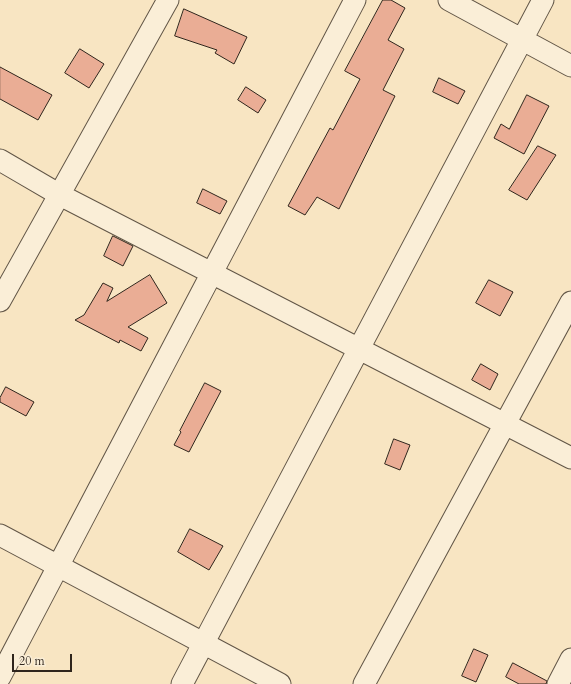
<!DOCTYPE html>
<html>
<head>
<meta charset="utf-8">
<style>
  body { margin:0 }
  #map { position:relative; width:571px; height:684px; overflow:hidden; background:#f8e5c2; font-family:Cardo,serif }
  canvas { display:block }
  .scale { position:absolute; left:12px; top:654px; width:60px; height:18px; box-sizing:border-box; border:2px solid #2f251c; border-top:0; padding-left:5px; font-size:12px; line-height:14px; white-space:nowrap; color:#2f251c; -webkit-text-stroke:3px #faeed7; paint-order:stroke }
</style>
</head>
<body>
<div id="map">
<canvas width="571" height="684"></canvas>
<div class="scale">20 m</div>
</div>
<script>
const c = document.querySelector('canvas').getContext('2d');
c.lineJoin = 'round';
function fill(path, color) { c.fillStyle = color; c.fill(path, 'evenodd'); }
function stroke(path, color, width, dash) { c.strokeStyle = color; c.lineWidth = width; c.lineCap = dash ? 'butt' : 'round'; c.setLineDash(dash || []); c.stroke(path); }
const building = new Path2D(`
  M383,0H391L405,8L388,40L404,49L383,90L395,96L339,209L317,197L305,215L288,206L330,128L333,130L360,79L345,71Z
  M184,9L247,37L234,64L215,53L217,50L175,36Z
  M80,49L104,64L89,88L65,73Z
  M0,67L52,95L38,120L0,99Z
  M439,78L465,91L458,104L433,92Z
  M246,87L266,100L258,113L238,100Z
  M527,95L549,106L524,154L494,138L501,124L509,129Z
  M538,146L556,155L527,200L509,190Z
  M203,189L227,201L220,214L197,203Z
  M113,236L133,246L123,266L104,256Z
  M150,275L167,303L128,327L148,338L141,351L120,340L119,343L75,320L84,315L103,283L113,288L107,301Z
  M489,280L513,292L500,316L476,303Z
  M481,364L498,374L490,390L472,380Z
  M205,383L221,391L189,452L174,445L181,432L180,431Z
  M6,387L34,402L26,416L0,402V398Z
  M394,439L410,445L400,470L385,464Z
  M190,529L223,546L209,570L178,552Z
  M474,649L488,655L476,682L462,676Z
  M513,663L547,681L546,684H519L506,677Z`);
const minor = new Path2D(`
  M449,0L571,66
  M0,160L60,195L571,458
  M0,301L168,0
  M0,535L280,684
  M0,677L355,0
  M182,684L543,0
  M364,684L571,302
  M558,684L571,659`);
fill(building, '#eaad95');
stroke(building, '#2f251c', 1);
stroke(minor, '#615546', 23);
stroke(minor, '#faeed7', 21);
</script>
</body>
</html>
